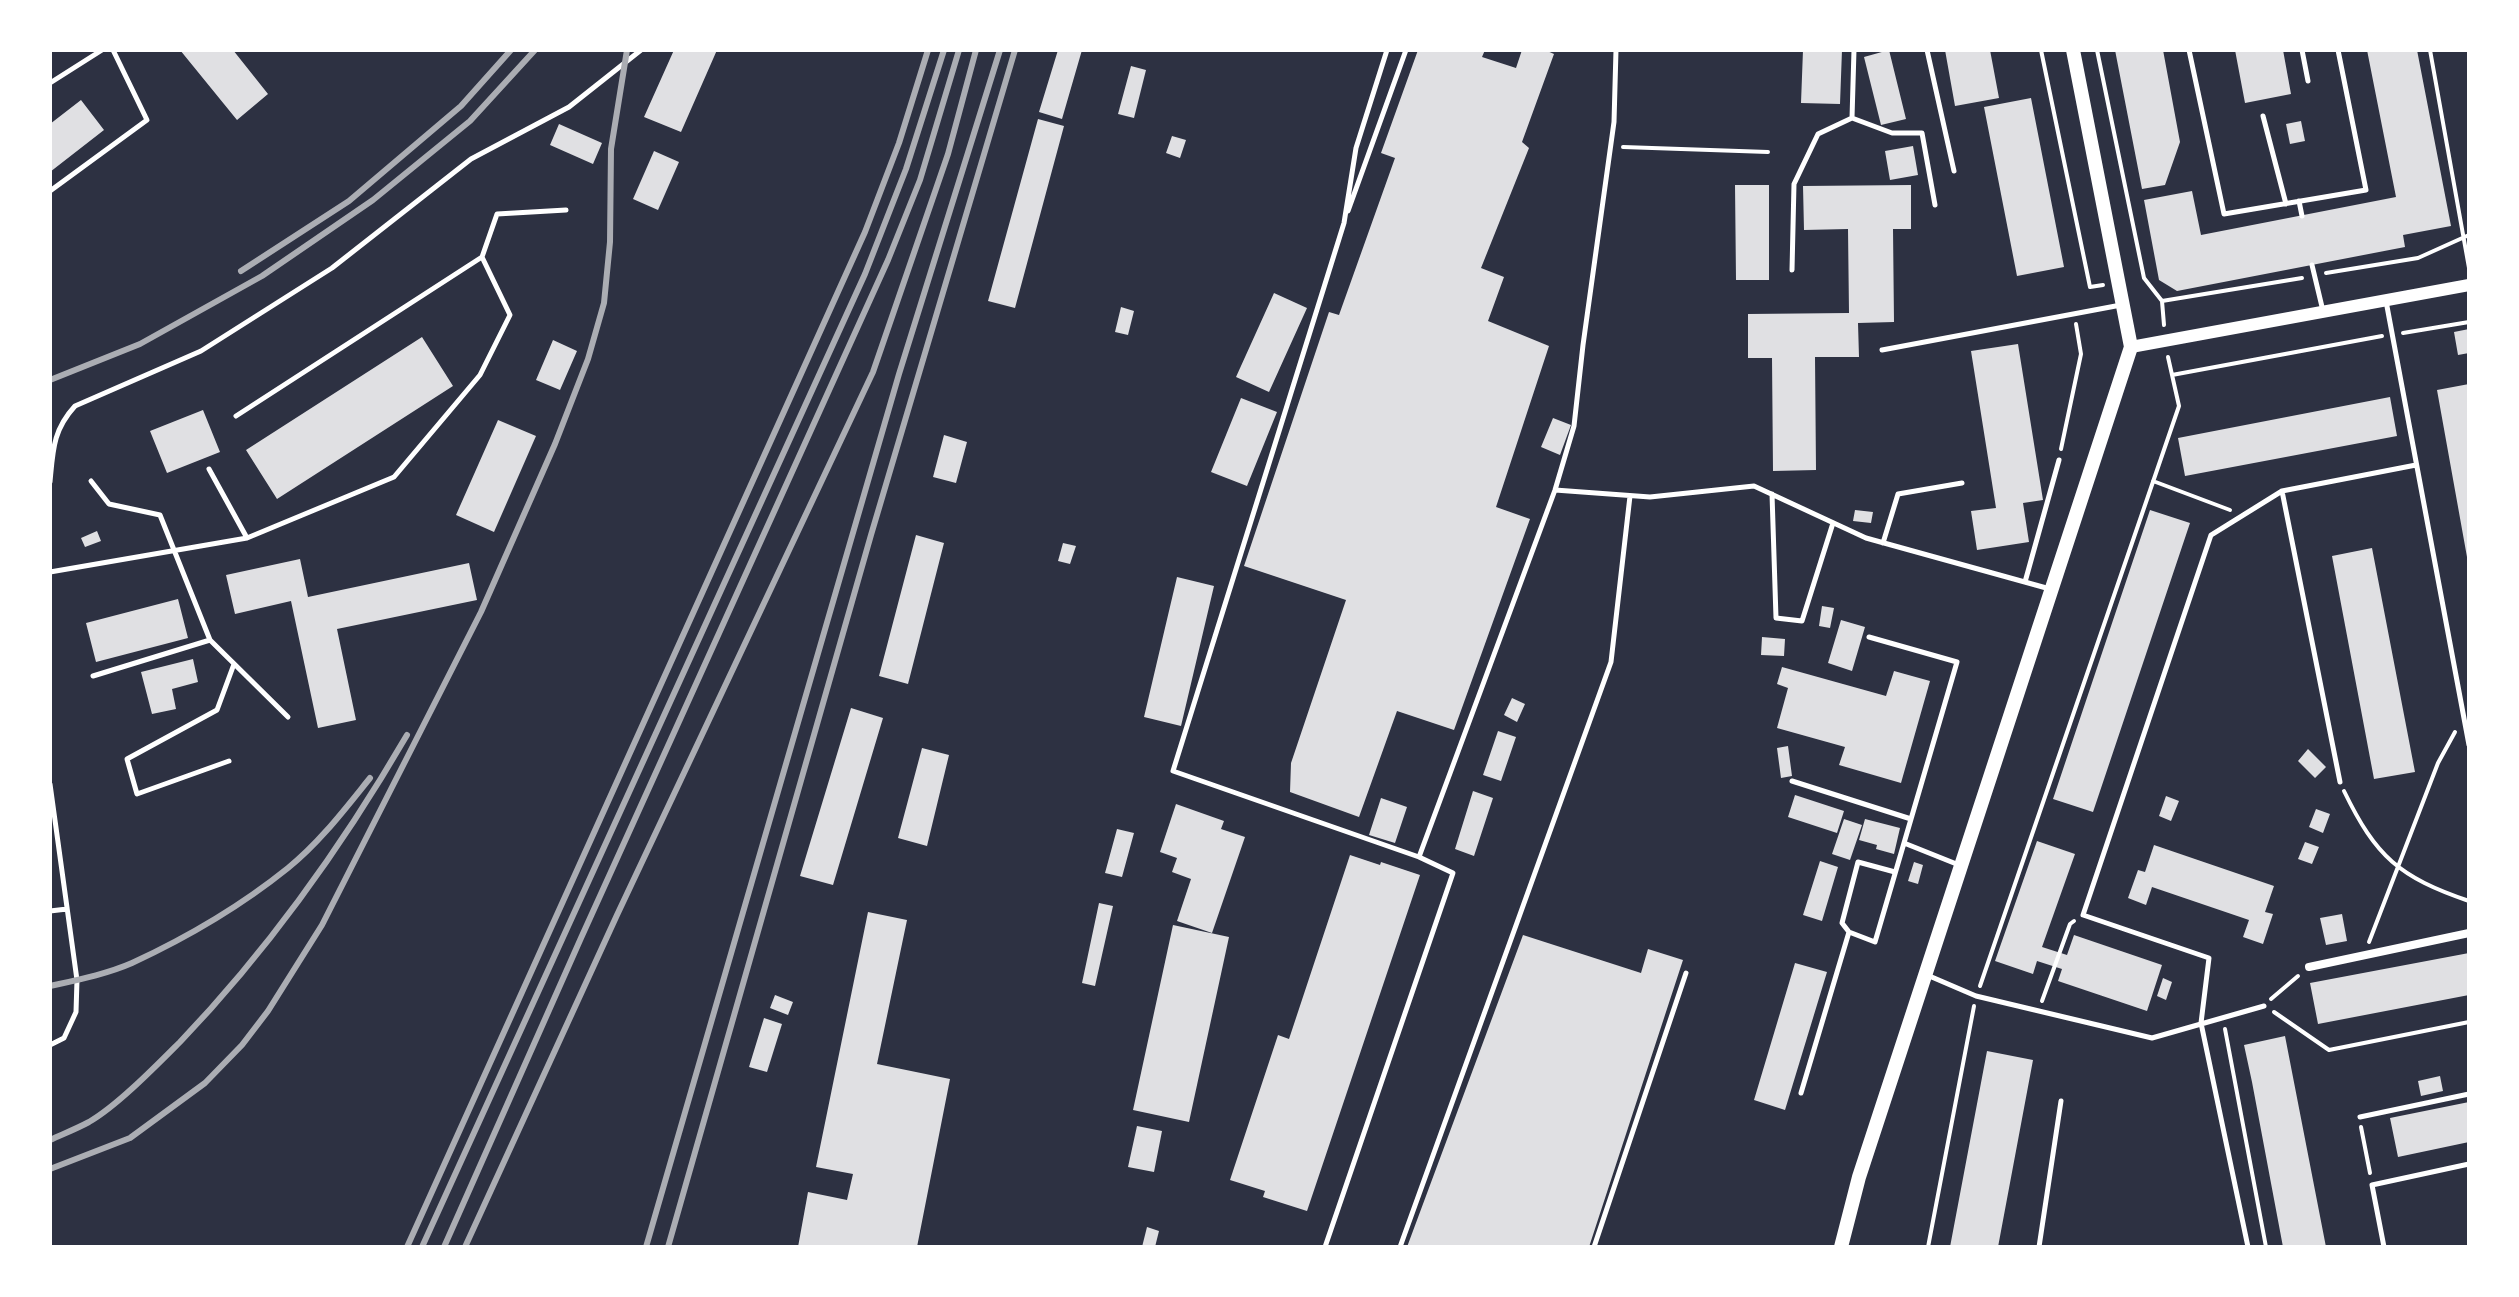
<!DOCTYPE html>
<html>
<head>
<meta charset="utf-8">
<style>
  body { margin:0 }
  #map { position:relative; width:2519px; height:1297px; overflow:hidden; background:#2d3142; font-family:Spectral,serif }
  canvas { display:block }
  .frame { position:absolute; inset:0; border:52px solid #fff; pointer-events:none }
</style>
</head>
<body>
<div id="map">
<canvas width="2519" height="1297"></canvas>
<div class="frame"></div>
</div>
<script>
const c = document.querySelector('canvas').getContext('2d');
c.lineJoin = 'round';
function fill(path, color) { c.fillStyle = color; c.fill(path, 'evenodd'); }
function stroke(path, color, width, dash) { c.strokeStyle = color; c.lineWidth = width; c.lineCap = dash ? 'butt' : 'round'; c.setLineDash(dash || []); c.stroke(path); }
const building = new Path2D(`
  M180,50H233L268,94L237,120Z
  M674,50H717L681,132L644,117Z
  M1058,50H1082L1062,119L1039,112Z
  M1418,50H1485L1482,57L1516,68L1522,50H1545L1554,54L1522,142L1529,148L1481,268L1504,277L1488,321L1549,346L1496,507L1530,519L1454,730L1397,711L1359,817L1290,792L1291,763L1346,600L1244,566L1329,312L1339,315L1395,158L1381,153Z
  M1803,50H1842L1840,104L1801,103Z
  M1889,50L1906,119L1881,125L1864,57Z
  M1945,50H1990L1999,98L1955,106Z
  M2115,50H2163L2180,142L2165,185L2142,189Z
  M2235,50H2283L2291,94L2245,103Z
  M2367,50H2417L2451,226L2403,235L2405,247L2177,291L2159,280L2144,200L2192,191L2201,235L2396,197Z
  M1131,66L1146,70L1134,118L1118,114Z
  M2031,98L2064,267L2017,276L1984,107Z
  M81,100L104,130L50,172V124Z
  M1038,119L1064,126L1015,308L988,301Z
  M2301,121L2305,141L2290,144L2286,124Z
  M559,124L602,143L593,164L550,145Z
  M1172,136L1186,140L1180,158L1166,153Z
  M1913,146L1918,175L1890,180L1885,151Z
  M654,151L679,162L658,210L633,199Z
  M1735,185H1769V280H1736Z
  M1911,185V229H1893L1894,322L1858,323L1859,357H1815L1816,470L1773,471L1772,358H1748V314L1849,313L1848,229L1804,230L1803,186Z
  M1274,293L1307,308L1269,392L1236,377Z
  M1121,307L1134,311L1128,335L1115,332Z
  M2469,329V353L2458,355L2454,332Z
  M422,337L453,386L277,499L246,450Z
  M553,340L577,351L560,390L536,380Z
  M2018,344L2043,500L2023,503L2029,542L1977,550L1971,511L1996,508L1971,351Z
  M2469,384V557H2467L2437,390Z
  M2390,397L2397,436L2185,476L2178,438Z
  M1241,398L1277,412L1247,486L1211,472Z
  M203,410L220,452L167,473L150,431Z
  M1553,418L1571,425L1560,455L1541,447Z
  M498,420L536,436L494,532L456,515Z
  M944,435L967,442L956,483L933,477Z
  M1855,510L1873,512L1871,523L1853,521Z
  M2150,510L2190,523L2093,812L2053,799Z
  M97,531L101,541L85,547L81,538Z
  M916,535L944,543L908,684L879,676Z
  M1063,543L1076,546L1070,564L1058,561Z
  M2372,548L2415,772L2374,779L2332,556Z
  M300,559L308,597L469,563L477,600L337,629L356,720L318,728L291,601L235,614L226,575Z
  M1177,577L1214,586L1181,726L1144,717Z
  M178,599L188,638L96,662L86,623Z
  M1822,606L1834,608L1830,628L1819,626Z
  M1841,620L1865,627L1852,671L1828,663Z
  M1762,637L1785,639L1784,656L1761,655Z
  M193,659L198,682L172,689L176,709L152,714L141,672Z
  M1782,667L1886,696L1894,671L1930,681L1901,783L1839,765L1845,747L1777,728L1788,688L1777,684Z
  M1512,698L1525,704L1517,722L1504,715Z
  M851,708L883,718L833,885L800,876Z
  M1498,731L1516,737L1501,781L1483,775Z
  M1788,746L1792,776L1781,778L1777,748Z
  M922,748L949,755L927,846L898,838Z
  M2308,749L2326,767L2315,778L2298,761Z
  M1473,791L1493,798L1474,856L1455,849Z
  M1795,795L1844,811L1837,833L1788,817Z
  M2166,796L2179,801L2171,821L2159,816Z
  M1381,798L1407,807L1395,843L1369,835Z
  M1176,804L1224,821L1221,829L1245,837L1212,933L1177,921L1191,879L1172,872L1177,858L1160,852Z
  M2316,809L2330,814L2323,833L2309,827Z
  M1844,819L1862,825L1850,860L1832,854Z
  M1865,819L1900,828L1894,854L1876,849L1877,845L1859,840Z
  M1117,829L1134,833L1122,877L1105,873Z
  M2037,841L2075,854L2042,947L2067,955L2074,935L2162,965L2147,1011L2058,981L2062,969L2037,961L2033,974L1995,961Z
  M2305,842L2319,847L2312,864L2298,859Z
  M2154,845L2274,886L2265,912L2273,914L2263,944L2243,937L2249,920L2152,887L2146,905L2128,898L2138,870L2145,872Z
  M1350,855L1380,865L1381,862L1420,875L1307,1211L1263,1197L1265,1191L1230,1180L1278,1035L1289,1039Z
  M1820,861L1838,867L1822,921L1803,915Z
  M1914,862L1923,865L1918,884L1908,881Z
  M1099,903L1113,906L1095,986L1082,983Z
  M868,912L907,920L877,1064L950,1079L917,1247H798L808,1192L847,1200L853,1174L816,1167Z
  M2342,914L2347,941L2326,945L2320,918Z
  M1173,925L1229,937L1189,1122L1133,1110Z
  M1523,935L1641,973L1648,949L1683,960L1589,1247H1407Z
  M2469,953V995L2318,1024L2310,983Z
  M1795,963L1827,972L1785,1110L1754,1100Z
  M2163,978L2172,982L2166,1000L2157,996Z
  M775,995L793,1002L788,1015L770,1008Z
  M764,1018L782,1024L767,1072L749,1067Z
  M2285,1036L2326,1247H2283L2252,1082L2244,1045Z
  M1987,1051L2033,1060L1998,1247H1950Z
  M2440,1076L2443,1091L2421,1096L2418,1081Z
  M2469,1102V1142L2398,1157L2390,1118Z
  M1137,1126L1162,1131L1154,1172L1128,1167Z
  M1147,1227L1159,1231L1155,1247H1142Z`);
const path = new Path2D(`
  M2041,50L2090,287L2103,285
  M2097,50L2144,278L2162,301L2164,325
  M2430,50L2469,268
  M1623,147L1768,152
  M2326,273L2418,258L2469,235
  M2162,301L2302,278
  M2403,333L2469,322
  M2172,375L2382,336
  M2061,449L2081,354L2076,324
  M2153,481L2230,510
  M2344,791C2376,857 2399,877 2469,901
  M2369,942L2438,763L2455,732
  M1980,986L2179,406L2168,357
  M2271,999L2298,976
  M2042,1001L2070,924L2074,921
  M2274,1012L2329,1050L2469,1022
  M2225,1029L2266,1247
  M2361,1127L2370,1173
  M1928,1247L1974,1006`);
const service = new Path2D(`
  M1387,50L1356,148L1344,223L1173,771L1419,857
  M1927,50L1954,171
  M2189,50L2224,214L2366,190L2338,50
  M2302,50L2308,81
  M50,83L102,50
  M2263,116L2286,204
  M1852,118L1892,133H1922L1935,205
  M50,191L147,120L113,50
  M2299,201L2302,216
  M1348,211L1406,50
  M2312,265L2323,311
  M1792,270L1794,184L1818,134L1852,118L1854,50
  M2386,301L2469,745
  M1882,350L2121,305
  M236,416L482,257
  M209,469L247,538
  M91,481L109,504L160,515L210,640L288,717
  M50,482C53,450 53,430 75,406L201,351L332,268L471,159L569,107L641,50
  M1555,490L1650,497L1754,486L1866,538L2050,589
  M2282,491L2340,782
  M1772,494L1776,618L1802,621L1833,523
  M1883,543L1898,494L1962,483
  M50,572L247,538L394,477L480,375L510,315L482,257L497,214L566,210
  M2025,582L2059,460
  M93,676L210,640
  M229,761L137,794L127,759L217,710L234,664
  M1792,781L1911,819
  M50,784L77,980L76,1012L64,1038L50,1045
  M1904,843L1959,865
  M50,911L67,909
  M1849,932L1842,923L1858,862L1895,872
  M1927,975L1976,996L2152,1038L2264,1006
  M1801,1093L1849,932L1875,942L1957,662L1869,637
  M2360,1117L2469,1094
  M1325,1247L1453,873L1419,857L1555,490L1574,426L1583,345L1614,122L1616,50
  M1400,1247L1611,662L1630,496
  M1594,1247L1686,973
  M2039,1247L2061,1101
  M2248,1247L2201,1023L2209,958L2083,915L2211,535L2282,491L2416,465
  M2384,1247L2372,1185L2469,1164`);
const minor = new Path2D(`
  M2309,967L2469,933`);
const tertiary = new Path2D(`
  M2131,347L2469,285`);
const secondary = new Path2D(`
  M1841,1247L1859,1177L2131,347L2073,50`);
const rail = new Path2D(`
  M241,271L349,201L461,106L511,50
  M50,380L140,344L262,276L373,200L470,121L535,50
  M50,986C77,980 107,974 132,963C186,938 242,905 288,868C320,842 345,809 370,778
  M50,1140C63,1134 76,1129 89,1122C117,1106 156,1066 180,1042C268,950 343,845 407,735
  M50,1169L130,1138L205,1083L242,1045L268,1011L322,925L481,612L555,444L588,359L604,303L610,242L611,149L627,50
  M407,1247L865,232L899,143L928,50
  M422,1247L865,274L906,169L944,50
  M444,1247L581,938L888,260L920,180L959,50
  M465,1247L617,915L873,372L948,154L976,50
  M646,1247L899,374L1000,50
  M668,1247L871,535L1015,50`);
fill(building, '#e0e0e3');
stroke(path, '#fff', 4);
stroke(service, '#fff', 5);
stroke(minor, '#fff', 8);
stroke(tertiary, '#fff', 12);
stroke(secondary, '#fff', 14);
stroke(rail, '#abadb3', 6);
</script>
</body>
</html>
